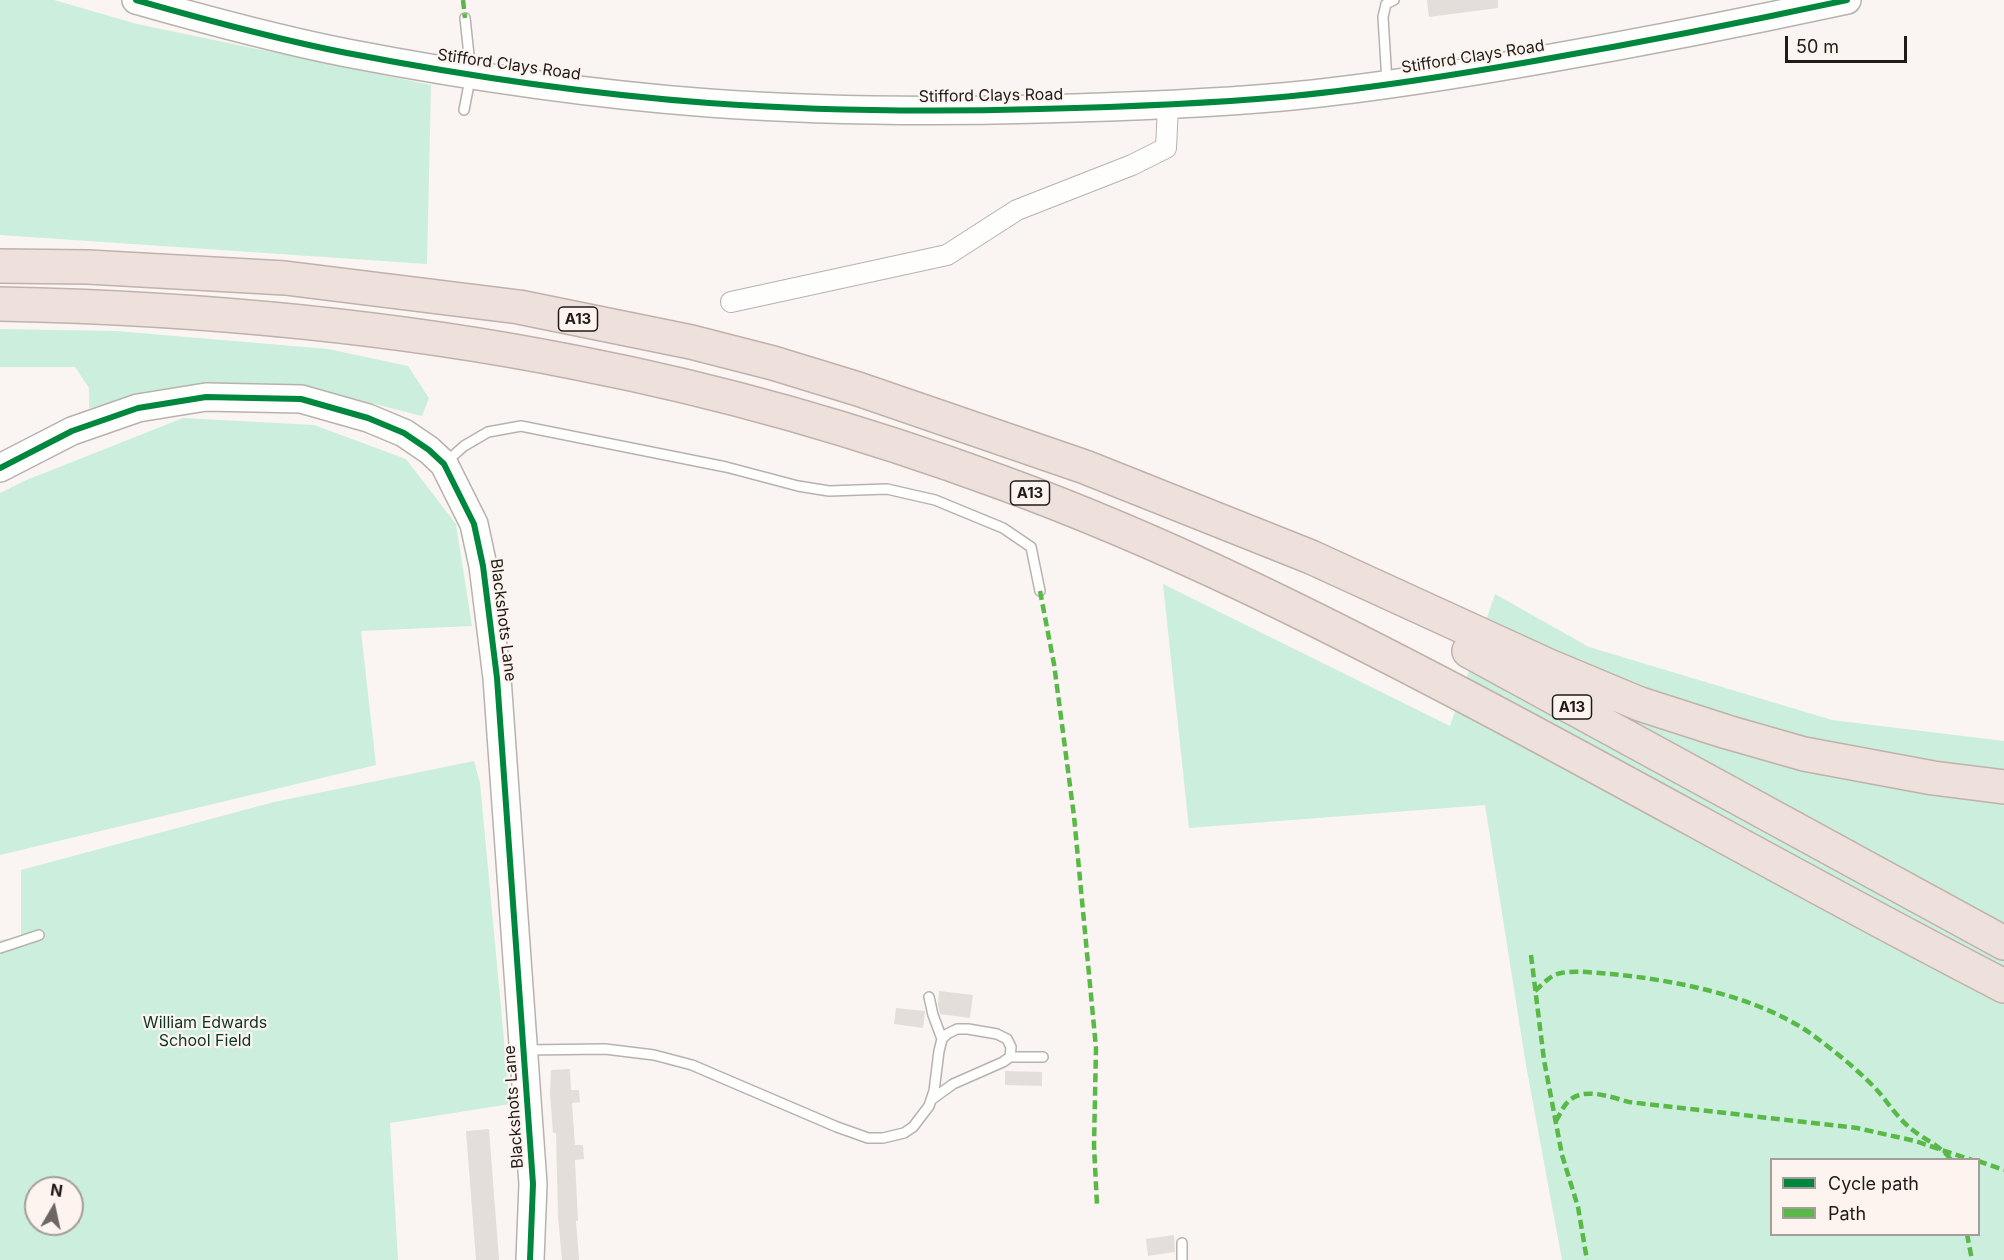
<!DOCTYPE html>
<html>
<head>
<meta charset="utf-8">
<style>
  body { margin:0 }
  #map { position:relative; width:2004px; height:1260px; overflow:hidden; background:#faf5f2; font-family:Inter,sans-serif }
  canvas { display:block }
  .legend { position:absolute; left:1770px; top:1158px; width:210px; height:78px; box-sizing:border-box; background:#fdf4ef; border:2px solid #a59d99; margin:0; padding:8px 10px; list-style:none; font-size:18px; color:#201b18 }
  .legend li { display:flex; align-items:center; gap:12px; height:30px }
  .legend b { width:30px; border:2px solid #a59d99 }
  .north { position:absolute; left:24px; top:1176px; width:60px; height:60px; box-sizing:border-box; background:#fdf4ef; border:2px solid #a59d99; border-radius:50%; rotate:9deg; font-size:16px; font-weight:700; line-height:24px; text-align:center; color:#201b18 }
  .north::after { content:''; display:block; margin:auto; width:21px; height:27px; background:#6c6764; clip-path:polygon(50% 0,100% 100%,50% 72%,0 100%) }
  .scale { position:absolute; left:1785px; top:36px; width:122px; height:27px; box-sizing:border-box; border:3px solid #201b18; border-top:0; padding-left:8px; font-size:18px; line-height:21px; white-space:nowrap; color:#201b18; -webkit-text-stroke:4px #fdf4ef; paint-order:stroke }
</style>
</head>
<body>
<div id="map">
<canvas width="2004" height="1260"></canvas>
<ul class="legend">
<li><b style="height:8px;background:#00873e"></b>Cycle path</li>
<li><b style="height:8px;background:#58b947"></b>Path</li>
</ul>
<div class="north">N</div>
<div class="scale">50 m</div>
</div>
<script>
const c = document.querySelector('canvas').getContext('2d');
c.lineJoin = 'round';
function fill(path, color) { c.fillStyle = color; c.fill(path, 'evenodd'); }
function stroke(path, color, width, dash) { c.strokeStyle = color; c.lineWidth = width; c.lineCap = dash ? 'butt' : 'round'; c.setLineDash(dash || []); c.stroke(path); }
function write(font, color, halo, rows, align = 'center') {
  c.font = font + ' Inter,sans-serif'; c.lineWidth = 4.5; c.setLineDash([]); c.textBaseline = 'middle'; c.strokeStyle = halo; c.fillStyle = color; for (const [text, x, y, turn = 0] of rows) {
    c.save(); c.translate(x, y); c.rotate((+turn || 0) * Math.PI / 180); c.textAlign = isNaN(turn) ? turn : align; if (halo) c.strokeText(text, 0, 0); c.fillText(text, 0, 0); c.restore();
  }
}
const green = new Path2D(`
  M0,0H54L137,24L431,85L427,264L0,235Z
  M0,329L116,331L328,349L408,366L429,398L422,416L328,392L199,389L89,408V388L75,367H0Z
  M183,418L314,425L406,459L456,524L472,626L361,631L376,765L0,855V493L24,481Z
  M1163,584L1450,726L1495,594L1589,647L1832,720L2004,741V1260H1562L1526,1065L1485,805L1189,828ZM1772,1160H1978V1234H1772Z
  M474,761L480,783L510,1104L390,1123L398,1260H0V940L21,937V870L274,802ZM36,1188H72V1224H36Z`);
const building = new Path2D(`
  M1427,0H1498V8L1429,17Z
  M939,991L973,995L970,1018L940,1014L938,1005Z
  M896,1008L925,1011L923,1028L894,1024Z
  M570,1069L571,1090H579L580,1102L572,1103L575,1145H583L584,1159L575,1160L578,1221H576L579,1260H562L558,1217L556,1133H553L550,1093L551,1070Z
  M1005,1071L1042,1072V1086L1005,1085Z
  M489,1129L499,1260H476L466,1131Z
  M1174,1235L1175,1252L1148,1256L1146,1239Z`);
const lane = new Path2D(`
  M1387,82L1383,17L1386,4L1394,0
  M464,110L471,74L465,18
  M446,462L464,446L488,432L521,426L726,467L798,486L829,491L887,489L935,500L1003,528L1031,547L1040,591
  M0,948L39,935
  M929,997L933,1015L942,1039
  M524,1050L605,1049L654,1055L692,1065L837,1127L868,1138H883L904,1133L913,1127L929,1106L934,1091L939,1051L942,1039L947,1034L957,1029H968L997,1034L1007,1039L1011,1047L1010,1057L1003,1062L953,1084L931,1100
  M1010,1057H1043
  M1182,1243V1260`);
const street = new Path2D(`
  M731,302L947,255L1017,210L1132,165L1166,148L1168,106`);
const secondary = new Path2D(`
  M136,0C206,20 276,39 347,53C466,76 588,94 709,103C819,111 929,112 1039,109C1120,107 1201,104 1282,97C1369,89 1455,75 1540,60C1643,42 1745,22 1847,0
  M0,468L72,431L138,408L206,397L301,399L368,418L404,433L429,450L444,464L474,524L483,566L497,678L533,1184L530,1260`);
const highway = new Path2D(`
  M0,266L88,267L285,278L519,307L691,342L773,363L858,389L1085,467L1311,557L1549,666L1640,704L1727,732L1804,754L1933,778L2004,787
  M0,304C193,308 388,325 578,363C722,391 865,432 1003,483C1165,542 1320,620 1472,700C1650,794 1825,894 2004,986
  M1469,651L2004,943`);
const quiet = new Path2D(`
  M463,0L465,18
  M1040,591L1054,664L1074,816L1096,1048L1094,1146L1097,1205
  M1531,955L1544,1060L1562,1155L1578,1207L1587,1260
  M1535,991C1543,984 1550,975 1561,973C1577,970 1595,973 1611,974C1675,980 1756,996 1810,1033C1833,1050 1856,1068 1876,1089C1887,1101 1896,1116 1909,1127C1922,1139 1941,1145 1951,1160
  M1556,1121C1559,1116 1562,1109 1566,1104C1581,1085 1610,1097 1629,1102L1857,1128L1915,1141L1972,1160
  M1978,1161L2004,1170
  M1967,1234L1972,1260`);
const cycleway = new Path2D(`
  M136,0C206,20 276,39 347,53C466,76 588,94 709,103C819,111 929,112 1039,109C1120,107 1201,104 1282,97C1369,89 1455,75 1540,60C1643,42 1745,22 1847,0
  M0,468L72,431L138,408L206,397L301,399L368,418L404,433L429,450L444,464L474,524L483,566L497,678L533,1184L530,1260`);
const shields = [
  [578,319,39],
  [1030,493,39],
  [1572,707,39]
];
const shieldNames = [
  ["A13",578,319],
  ["A13",1030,493],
  ["A13",1572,707]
];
const streetNames = [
  ["Stifford Clays Road",1473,57,-9],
  ["Stifford Clays Road",509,65,8],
  ["Stifford Clays Road",991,96,-1],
  ["Blackshots Lane",503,620,83],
  ["Blackshots Lane",514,1107,-94]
];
const parkNames = [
  ["William Edwards",205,1023],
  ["School Field",205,1041]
];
fill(green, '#cceedc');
fill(building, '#e3deda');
stroke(lane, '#b7b2af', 12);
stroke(street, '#b7b2af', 22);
stroke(secondary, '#b7b2af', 30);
stroke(highway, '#c0b1aa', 36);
stroke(lane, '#fefefd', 9);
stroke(street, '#fefefd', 20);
stroke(secondary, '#fefefd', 27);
stroke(highway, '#eee1dc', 33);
stroke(quiet, '#58b947', 4.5, [9, 4.5]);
stroke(cycleway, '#00873e', 6);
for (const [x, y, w] of shields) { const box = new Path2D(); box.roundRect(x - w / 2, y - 12, w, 24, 4.5); c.fillStyle = '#fdf4ef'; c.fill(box); stroke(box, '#201b18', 1.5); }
write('bold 15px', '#201b18', null, shieldNames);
write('16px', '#201b18', '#fdf4ef', streetNames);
write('16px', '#073625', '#fdf4ef', parkNames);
</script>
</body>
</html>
